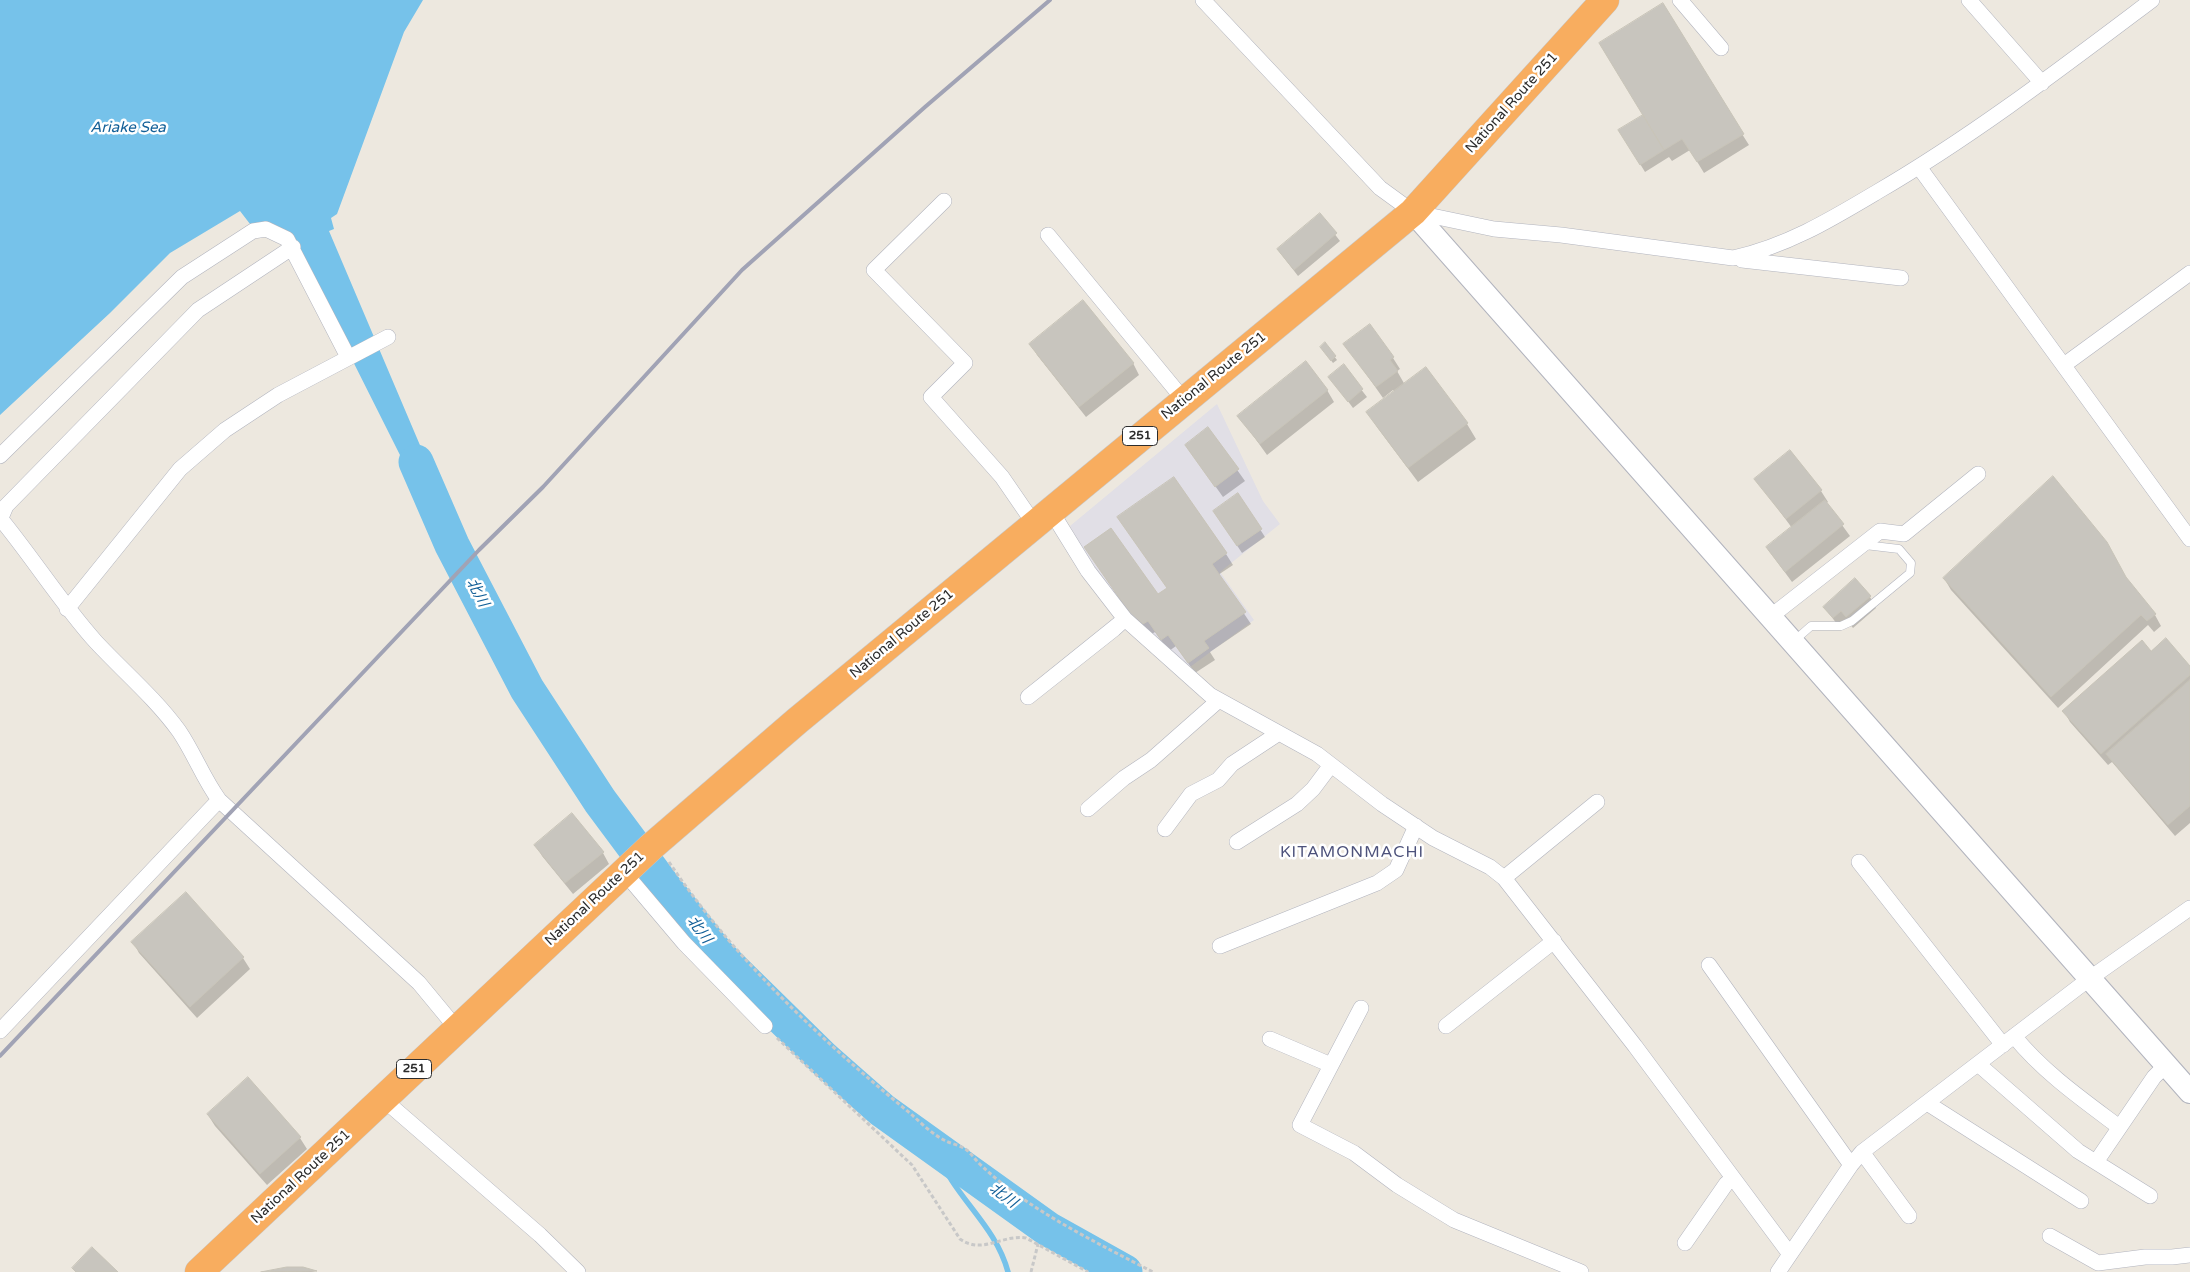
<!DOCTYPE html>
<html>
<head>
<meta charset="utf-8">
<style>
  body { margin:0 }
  canvas { display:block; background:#ede8df }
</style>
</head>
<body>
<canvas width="2190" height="1272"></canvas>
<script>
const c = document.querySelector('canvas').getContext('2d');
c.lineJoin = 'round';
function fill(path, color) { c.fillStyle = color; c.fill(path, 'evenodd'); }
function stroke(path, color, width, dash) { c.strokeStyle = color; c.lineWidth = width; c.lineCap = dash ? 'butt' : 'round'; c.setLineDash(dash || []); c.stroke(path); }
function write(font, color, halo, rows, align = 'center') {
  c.font = font + ' "Varela Round","Noto Sans JP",sans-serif'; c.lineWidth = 5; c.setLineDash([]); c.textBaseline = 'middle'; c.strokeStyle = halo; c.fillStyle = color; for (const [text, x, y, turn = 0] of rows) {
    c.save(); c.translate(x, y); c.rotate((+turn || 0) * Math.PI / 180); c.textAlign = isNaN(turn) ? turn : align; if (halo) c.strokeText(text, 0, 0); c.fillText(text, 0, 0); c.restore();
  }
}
const industrial = new Path2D(`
  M1217,404L1263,501L1280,524L1220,572L1254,620L1190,667L1127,614L1088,560L1070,526Z`);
const water = new Path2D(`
  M0,0H423L404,32L337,214L331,218L334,229L329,231L425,457L406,467L289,234C277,223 264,224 250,224L240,211L170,253L110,313L0,415Z`);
const shadow = new Path2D(`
  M1620,131L1742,134L1749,145L1704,173L1690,150L1672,161L1669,157L1645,172Z
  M1320,215L1340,241L1298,276L1278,250Z
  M1031,344L1133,363L1139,375L1086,417L1037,355Z
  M1325,344L1337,360L1333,363L1323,350Z
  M1345,344L1393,358L1400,369L1397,371L1405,385L1426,369L1467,424L1476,439L1418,482L1377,427L1368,412L1395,392L1393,390L1383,398Z
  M1343,366L1367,397L1353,408L1330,377Z
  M1327,390L1334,402L1267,455L1239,416Z
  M1208,429L1245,481L1223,497L1186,445Z
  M1790,452L1821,491L1828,502L1826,503L1850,536L1792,582L1767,548L1792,528L1756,479Z
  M1238,495L1265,537L1242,553L1219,518Z
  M1086,548L1157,596L1226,554L1233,565L1218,575L1251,624L1210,652L1215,660L1195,673L1176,646L1169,651L1155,632L1150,635L1139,626Z
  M1944,578L2126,579L2155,615L2161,626L2154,632L2148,625L2058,708L1951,590Z
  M1870,597L1876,608L1853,628L1848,622L1840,628L1824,607Z
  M2151,653L2190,668V823L2175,836L2112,762L2108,765L2070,722L2064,711Z
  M536,845L603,853L609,864L573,894L542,856Z
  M186,894L243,958L250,969L197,1018L139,953L133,942Z
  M248,1079L300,1138L307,1149L267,1185L215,1126L208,1115Z
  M287,1268L303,1269L316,1272H269Z`);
const stream = new Path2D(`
  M938,1152C952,1196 995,1223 1008,1272`);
const river = new Path2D(`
  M416,462L452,545L527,689L600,801L664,887L718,955L824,1059L882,1110L1048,1229L1125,1272`);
const building = new Path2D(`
  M1663,3L1744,134L1697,162L1682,139L1664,150L1599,43Z
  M1643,115L1664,150L1640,165L1618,130Z
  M1320,213L1337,233L1294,270L1277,249Z
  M1083,300L1134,363L1079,407L1029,344Z
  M1370,324L1394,357L1390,360L1398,371L1376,387L1343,344Z
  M1325,342L1336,356L1331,361L1320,347Z
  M1306,361L1328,390L1260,444L1237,416Z
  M1344,364L1363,389L1348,402L1328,377Z
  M1426,367L1468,423L1408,468L1366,412Z
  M1208,427L1239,469L1215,487L1185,445Z
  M1790,450L1822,490L1786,519L1754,479Z
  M2053,476L2107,542L2126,577L2156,614L2147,621L2141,615L2051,697L1943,578Z
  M1174,477L1227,553L1212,564L1246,612L1204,641L1209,648L1188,663L1168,635L1161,640L1148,621L1143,624L1131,615L1084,547L1111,528L1158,594L1167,588L1117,517Z
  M1238,493L1262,529L1237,546L1213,511Z
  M1825,500L1844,524L1785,572L1766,547Z
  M1855,578L1871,596L1846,617L1841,611L1833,618L1823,607Z
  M2166,638L2190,666V675L2101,754L2062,711L2142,640L2151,651Z
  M2190,680V806L2168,825L2106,754Z
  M572,813L604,852L565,883L534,845Z
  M186,892L244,957L190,1007L131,942Z
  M248,1077L301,1137L260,1174L207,1114Z
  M92,1247L118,1272H76L72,1268Z
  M287,1267H303L317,1271L261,1272Z`);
const path = new Path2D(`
  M669,862C734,959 822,1041 911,1114C921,1123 932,1134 944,1140C951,1144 961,1145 968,1151C973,1156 977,1162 983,1167C1027,1209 1099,1244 1153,1272
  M777,1038L912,1165L960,1239C983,1255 1002,1234 1026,1238L1088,1272
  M1031,1272L1038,1244`);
const lane = new Path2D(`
  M1794,641L1811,626H1841L1852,621L1910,573L1911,563L1899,549L1865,545`);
const street = new Path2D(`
  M1203,0L1380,188L1413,212L1494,229L1561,235L1733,258C1787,246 1830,220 1877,192C1973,136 2063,67 2152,0
  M1680,0L1721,48
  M1969,0L2042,83
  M1919,167L2190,539
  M944,201L874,270L965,363L931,397L1002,477L1035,525
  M1048,235L1184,400
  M1742,260L1901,278
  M2064,365L2190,273
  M0,456L182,277L253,231L266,229L287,239L348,357
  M1051,511L1088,571L1125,619L1210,695L1317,754L1382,804L1433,838L1490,867L1504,878L1635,1046L1789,1253
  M0,518C33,558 61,603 96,642C123,671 155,698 179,731C194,753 203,778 219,800L419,983L457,1029
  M0,520L6,506L198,310L293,247
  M67,609L180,469L225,430L278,395L388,337
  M1770,617L1880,531L1904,534L1978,474
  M1125,619L1114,629L1028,697Z
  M1088,809L1124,778L1151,760L1219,700
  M1165,829L1191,794L1218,780L1232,764L1279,733
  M1237,842L1297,804L1313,789L1331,765
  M1859,862L2003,1045
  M624,872L684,943L765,1026
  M1504,878L1597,802
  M1220,946L1377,883L1396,870L1416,826
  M1709,965L1851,1165
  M1361,1008L1300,1125L1354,1153L1397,1185L1454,1220L1581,1272
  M1446,1026L1554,941
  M0,1031L219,800
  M2014,1036C2043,1072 2083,1100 2119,1127
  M1270,1039L1331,1065
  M1978,1064L2078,1151L2150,1196
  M383,1099L540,1235L578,1272
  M1927,1103L2081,1201
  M1862,1152L1909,1216
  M2096,1162L2154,1077L2166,1065
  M2050,1236L2098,1263L2145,1257H2172L2190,1255
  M1685,1243L1726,1184L1732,1179
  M1778,1272L1851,1165L1862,1152L2089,979L2190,908`);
const secondary = new Path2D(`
  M1413,212L2190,1092`);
const highway = new Path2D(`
  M199,1272L651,847L797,721L1413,212L1605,0`);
const rail = new Path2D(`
  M0,1056L479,550L543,487L742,270L925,107L1050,0`);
const shields = [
  [1140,436,35],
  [414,1069,35]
];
const shieldNames = [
  ["251",1140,436],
  ["251",414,1069]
];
const streetNames = [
  ["National Route 251",1512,103,-48],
  ["National Route 251",1214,376,-39],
  ["National Route 251",902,634,-40],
  ["National Route 251",595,899,-43],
  ["National Route 251",301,1177,-43]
];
const waterNames = [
  ["Ariake Sea",128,128],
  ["北川",477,593,62],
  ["北川",699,930,53],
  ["北川",1003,1196,36]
];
const quarterNames = [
  ["KITAMONMACHI",1352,853]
];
fill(industrial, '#e1dfe6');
fill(water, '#76c2ea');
fill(shadow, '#0003');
stroke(stream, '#76c2ea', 5.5);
stroke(river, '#76c2ea', 35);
fill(building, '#c8c5be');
stroke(building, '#c8c4b8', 1);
stroke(lane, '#b2b4be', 9);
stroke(street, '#b2b4be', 16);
stroke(secondary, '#b2b4be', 24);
stroke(highway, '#c8c8c8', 29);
stroke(path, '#c8c8c8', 3, [4, 2.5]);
stroke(lane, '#fff', 8);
stroke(street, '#fff', 15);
stroke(secondary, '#fff', 22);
stroke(highway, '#f8ad5f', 28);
stroke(rail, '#a1a3b5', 4);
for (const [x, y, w] of shields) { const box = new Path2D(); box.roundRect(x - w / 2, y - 9.5, w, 19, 4); c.fillStyle = '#fff'; c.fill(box); stroke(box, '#2c2c2c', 1); }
write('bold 12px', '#2c2c2c', null, shieldNames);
write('14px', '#2c2c2c', '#fff', streetNames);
write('italic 15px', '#136098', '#fff', waterNames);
c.letterSpacing = '1px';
write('16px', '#4d527b', '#fff', quarterNames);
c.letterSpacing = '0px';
</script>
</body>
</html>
